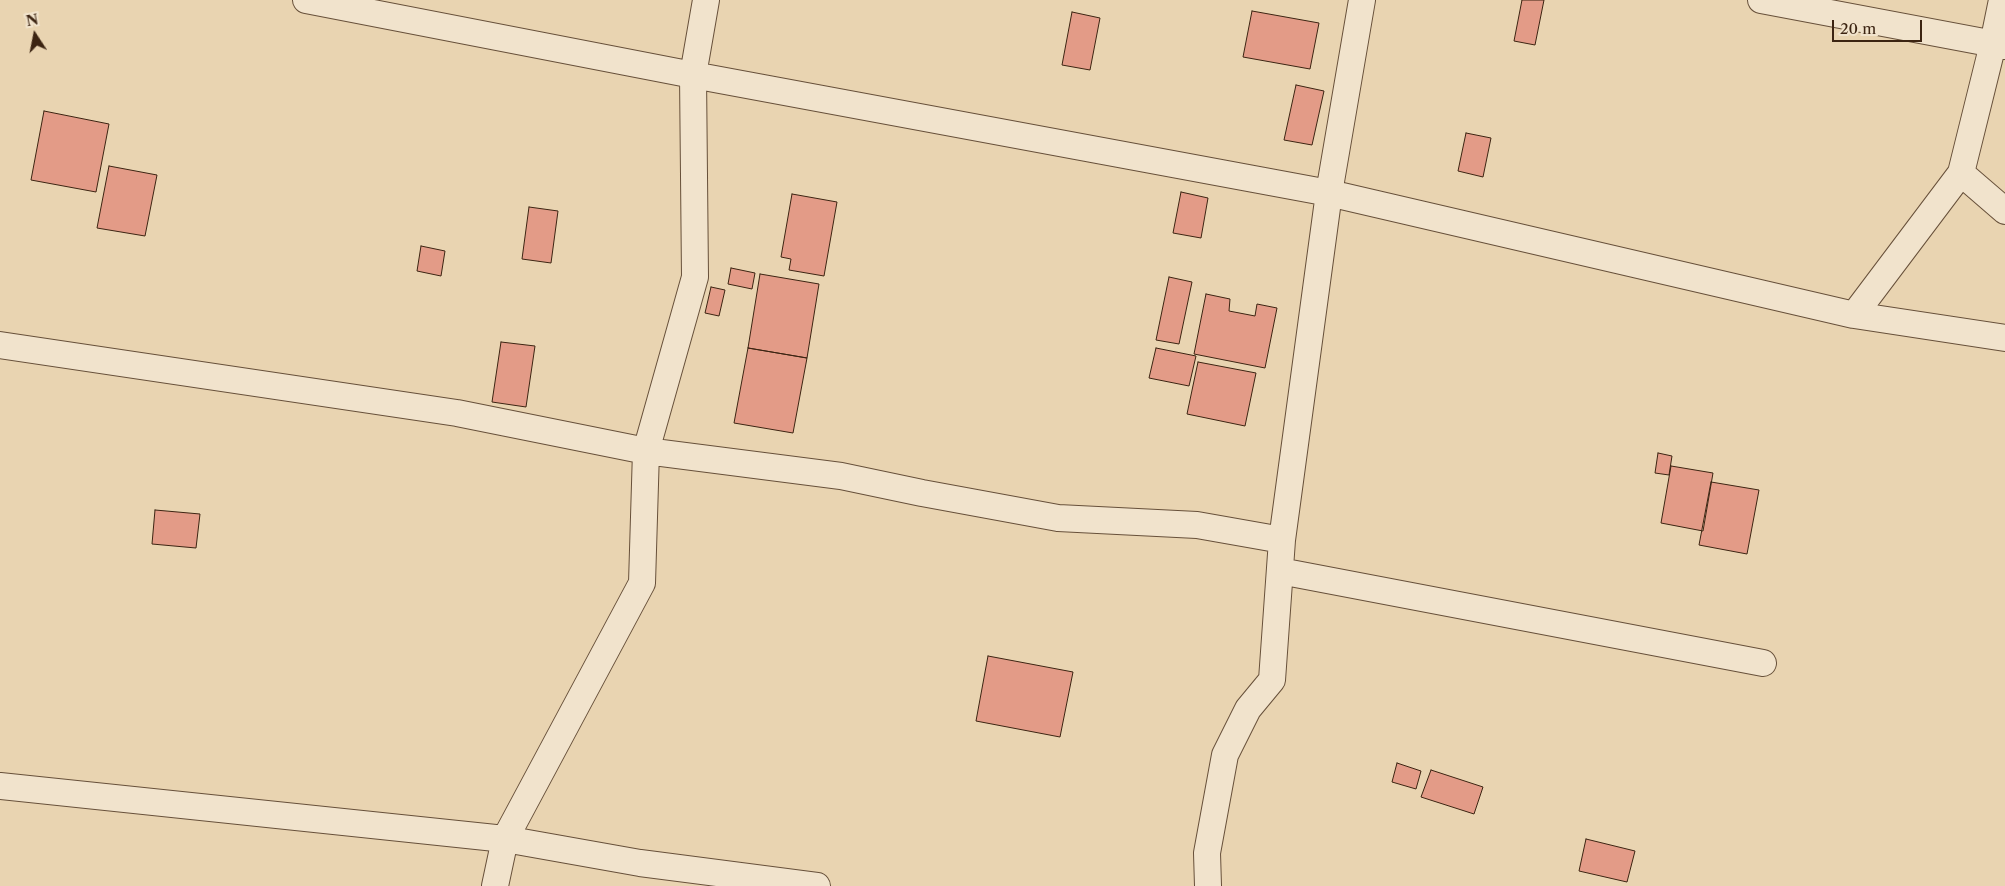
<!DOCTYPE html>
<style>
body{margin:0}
#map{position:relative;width:2005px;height:886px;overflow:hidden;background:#e9d4b1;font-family:"Libre Caslon Text",serif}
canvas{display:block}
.north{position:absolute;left:10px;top:10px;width:50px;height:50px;-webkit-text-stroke:4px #f1e3cc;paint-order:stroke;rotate:349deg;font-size:14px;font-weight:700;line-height:20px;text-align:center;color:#3c2412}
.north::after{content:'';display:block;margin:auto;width:18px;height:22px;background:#3c2412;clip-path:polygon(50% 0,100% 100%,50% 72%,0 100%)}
.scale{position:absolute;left:1832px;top:20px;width:90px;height:22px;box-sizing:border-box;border:2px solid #3c2412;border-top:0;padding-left:6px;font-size:15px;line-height:18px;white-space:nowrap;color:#3c2412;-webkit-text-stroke:4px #f1e3cc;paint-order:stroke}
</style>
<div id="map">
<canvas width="2005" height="886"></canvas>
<div class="north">N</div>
<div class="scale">20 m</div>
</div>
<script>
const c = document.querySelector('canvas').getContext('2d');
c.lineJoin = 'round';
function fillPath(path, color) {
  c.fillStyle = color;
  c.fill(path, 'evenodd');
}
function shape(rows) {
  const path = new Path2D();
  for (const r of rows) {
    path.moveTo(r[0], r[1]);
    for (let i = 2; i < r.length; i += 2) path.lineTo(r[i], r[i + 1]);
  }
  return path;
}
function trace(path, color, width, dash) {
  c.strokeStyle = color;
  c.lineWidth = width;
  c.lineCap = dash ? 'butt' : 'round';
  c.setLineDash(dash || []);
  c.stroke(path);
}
const building = shape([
 [1522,0,1544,0,1535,45,1514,41,1522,0],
 [1252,11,1319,23,1310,69,1243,57,1252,11],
 [1072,12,1100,18,1090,70,1062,65,1072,12],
 [1296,85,1324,91,1312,145,1284,140,1296,85],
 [44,111,109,124,96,192,31,180,44,111],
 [1466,133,1491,138,1483,177,1458,171,1466,133],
 [109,166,157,175,145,236,97,228,109,166],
 [1181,192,1208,198,1201,238,1173,233,1181,192],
 [792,194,837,202,824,276,789,270,791,259,781,257,792,194],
 [529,207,558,211,551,263,522,259,529,207],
 [421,246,445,251,441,276,417,271,421,246],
 [731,268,755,273,752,289,728,284,731,268],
 [760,274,819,284,807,358,748,348,760,274],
 [1169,277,1192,282,1179,344,1156,340,1169,277],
 [711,287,725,290,719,316,705,313,711,287],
 [1206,294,1230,299,1229,311,1255,316,1257,304,1277,308,1265,368,1194,354,1206,294],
 [501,342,535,346,526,407,492,402,501,342],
 [748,348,807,358,793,433,734,423,748,348],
 [1156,348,1196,356,1189,386,1149,378,1156,348],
 [1198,362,1256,373,1245,426,1187,414,1198,362],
 [1658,453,1672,456,1669,475,1655,473,1658,453],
 [1671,466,1713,473,1703,531,1661,523,1671,466],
 [1711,482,1759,490,1747,554,1699,545,1711,482],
 [155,510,200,514,196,548,152,544,155,510],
 [988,656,1073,672,1060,737,976,721,988,656],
 [1397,763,1421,771,1416,789,1392,782,1397,763],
 [1431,770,1483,787,1474,814,1421,797,1431,770],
 [1586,839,1635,851,1627,882,1579,871,1586,839]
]);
fillPath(building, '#e39b87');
trace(building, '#3c2412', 1);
const street = shape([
 [306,0,693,75,1329,193,1854,315,2005,338],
 [1761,0,2005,46],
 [1961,173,2005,211],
 [1854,315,1961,173,1993,44,2002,0],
 [0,345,457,413,646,451,841,476,922,493,1058,518,1197,525,1282,540],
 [1280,571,1763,663],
 [0,786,505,839,640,863,817,886],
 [495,886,505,839,642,583,646,451,695,277,693,75,706,0],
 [1208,886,1207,853,1225,755,1248,709,1272,680,1282,540,1329,193,1362,0]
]);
trace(street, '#67503a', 28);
trace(street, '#f1e3cc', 26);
</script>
